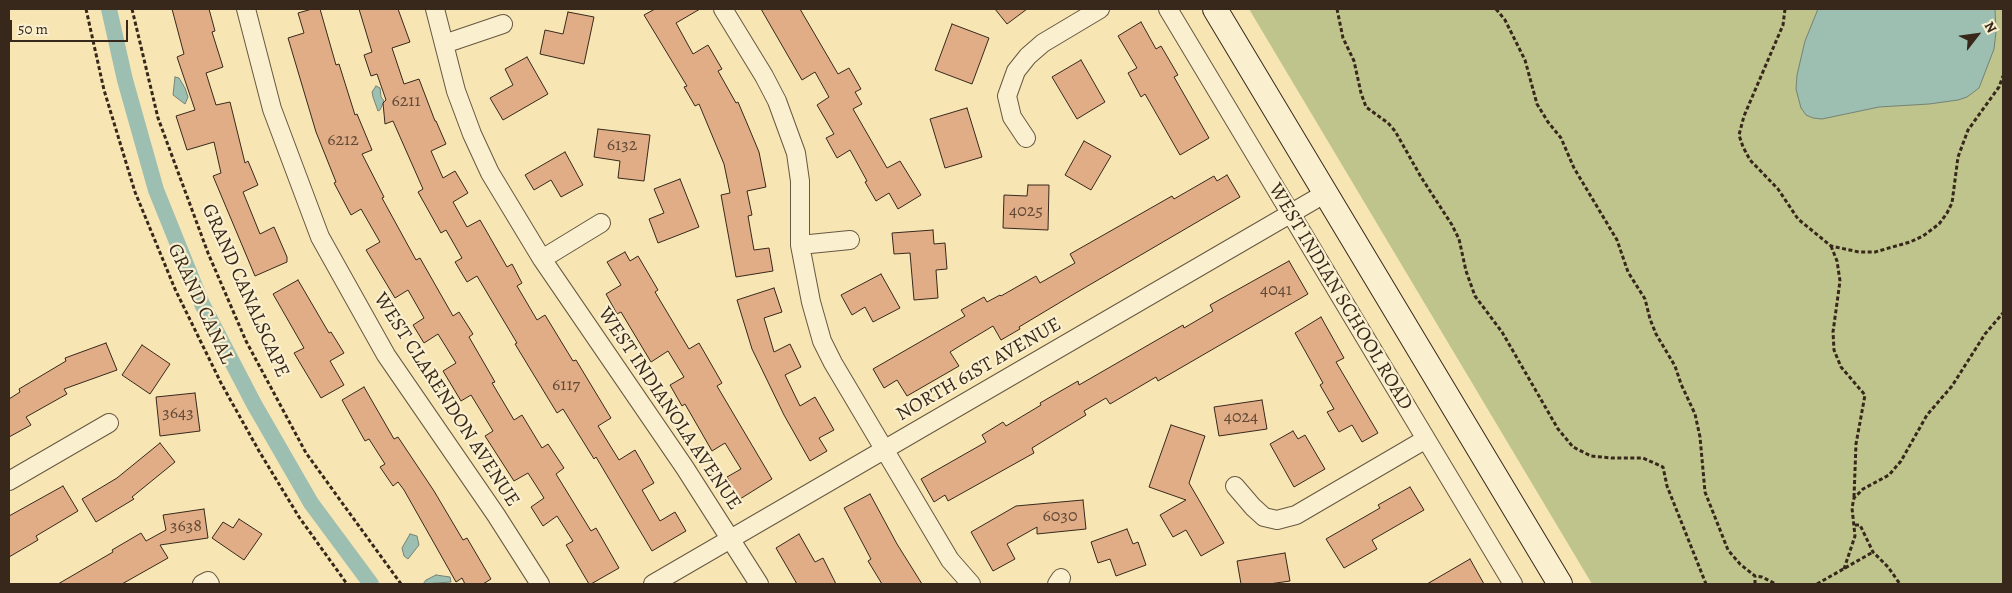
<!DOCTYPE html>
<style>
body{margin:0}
#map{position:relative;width:2012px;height:593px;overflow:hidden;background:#f7e6b4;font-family:Alegreya,serif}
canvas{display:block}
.frame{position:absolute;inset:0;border:10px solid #37281b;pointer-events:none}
.north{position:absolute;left:1952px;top:10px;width:50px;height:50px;-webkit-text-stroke:4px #faefce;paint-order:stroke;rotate:60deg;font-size:14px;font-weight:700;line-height:20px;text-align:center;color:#37281b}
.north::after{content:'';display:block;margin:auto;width:18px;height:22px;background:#37281b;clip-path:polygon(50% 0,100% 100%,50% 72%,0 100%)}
.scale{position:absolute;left:10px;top:20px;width:118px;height:22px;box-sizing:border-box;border:2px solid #37281b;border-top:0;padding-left:6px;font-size:15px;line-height:18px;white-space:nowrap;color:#37281b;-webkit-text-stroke:4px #faefce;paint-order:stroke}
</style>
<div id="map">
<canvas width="2012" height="593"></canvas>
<div class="frame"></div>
<div class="north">N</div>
<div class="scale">50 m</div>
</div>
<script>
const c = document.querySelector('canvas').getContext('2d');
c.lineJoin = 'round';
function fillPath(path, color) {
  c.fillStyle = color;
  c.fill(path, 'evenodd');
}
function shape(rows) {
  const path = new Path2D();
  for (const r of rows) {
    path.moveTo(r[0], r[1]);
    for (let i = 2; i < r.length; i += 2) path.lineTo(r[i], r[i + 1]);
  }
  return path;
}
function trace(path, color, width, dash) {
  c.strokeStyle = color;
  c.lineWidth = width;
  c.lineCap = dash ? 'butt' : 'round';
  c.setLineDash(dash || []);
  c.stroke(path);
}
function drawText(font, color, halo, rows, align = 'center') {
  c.font = font + ' Alegreya,serif';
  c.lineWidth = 4.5;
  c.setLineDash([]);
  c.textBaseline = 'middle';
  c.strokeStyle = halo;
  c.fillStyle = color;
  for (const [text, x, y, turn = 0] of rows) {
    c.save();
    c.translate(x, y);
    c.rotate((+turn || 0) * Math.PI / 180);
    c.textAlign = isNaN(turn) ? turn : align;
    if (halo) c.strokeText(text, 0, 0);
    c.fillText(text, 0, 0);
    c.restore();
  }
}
fillPath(shape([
 [1249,9,2003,9,2003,584,1592,584]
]), '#bec48c');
const water = shape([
 [1818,9,1995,9,1996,32,1994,49,1979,88,1967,97,1958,100,1929,104,1879,107,1822,119,1813,118,1806,115,1801,108,1796,89,1797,75,1805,41,1818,9],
 [175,77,179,78,185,88,188,97,185,104,173,95,175,77],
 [376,86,380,88,381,97,384,101,380,110,378,111,373,97,372,92,376,86],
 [410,534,417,536,419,545,408,559,404,556,402,548,410,534],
 [436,575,450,577,451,582,423,584,426,580,436,575]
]);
fillPath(water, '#9dbfb1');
trace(water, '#748375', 1);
trace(shape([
 [109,9,125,80,156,190,202,304,254,404,311,503,371,584]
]), '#9dbfb1', 16);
const building = shape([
 [172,9,209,9,215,31,212,32,223,67,206,73,216,105,230,102,245,163,248,161,258,185,243,192,260,234,274,227,287,257,287,262,255,276,213,176,221,173,214,142,187,150,176,116,195,110,177,57,184,54,172,9],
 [312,9,320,9,336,65,339,64,355,115,357,114,372,150,362,154,384,197,382,198,416,260,420,258,453,316,459,312,473,334,469,337,495,382,492,383,514,420,522,415,542,448,548,444,564,468,556,474,591,531,596,528,619,568,591,584,589,584,566,545,573,541,557,516,543,526,531,507,544,498,528,473,514,481,485,436,493,431,471,395,461,401,443,371,456,363,438,334,424,343,413,325,424,318,408,290,395,298,366,250,380,242,361,209,351,215,334,183,336,182,316,132,288,38,304,33,298,13,312,9],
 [359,9,398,9,410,42,392,48,404,84,419,79,435,121,436,121,446,144,431,151,443,178,455,171,468,193,453,202,467,227,480,220,507,267,512,264,522,283,517,286,537,320,545,315,573,361,576,360,611,418,598,426,619,460,635,450,654,483,642,490,660,521,675,512,686,531,652,551,596,457,594,459,563,409,557,413,515,344,517,343,477,276,467,282,455,262,462,258,446,230,441,233,418,192,423,189,393,121,385,124,383,103,386,100,377,74,371,76,364,55,372,52,359,9],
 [655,9,700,9,676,23,693,54,708,45,722,69,718,71,736,103,738,102,749,128,759,152,766,187,747,191,752,215,748,216,754,250,769,248,773,271,736,277,721,195,730,193,724,164,699,104,695,106,684,87,687,86,644,15,655,9],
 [761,9,800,9,838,74,849,68,861,89,855,92,862,104,853,109,887,168,900,161,921,195,898,209,889,193,876,201,865,182,867,181,850,150,837,158,826,138,834,134,817,105,829,97,815,72,802,80,761,9],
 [995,9,1027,9,1007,24,995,9],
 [568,12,594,17,584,64,540,54,545,30,563,34,568,12],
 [1141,22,1156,49,1161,46,1178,75,1174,77,1209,138,1180,155,1145,94,1141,97,1128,73,1137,68,1118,36,1141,22],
 [952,24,989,38,972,84,935,70,952,24],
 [527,57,548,94,503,120,490,98,513,85,505,69,527,57],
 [1081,60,1105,102,1077,119,1052,77,1081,60],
 [967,108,982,157,945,168,930,119,967,108],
 [598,129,650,135,644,181,618,178,620,161,594,157,598,129],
 [1084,141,1111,156,1091,190,1065,175,1084,141],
 [565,152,583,185,561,197,551,180,534,190,525,175,565,152],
 [1227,175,1240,197,1074,294,1019,327,1020,329,1001,340,993,326,963,344,950,352,959,366,907,396,897,380,884,388,873,369,965,316,961,310,984,297,987,302,1000,295,1001,296,1036,276,1040,283,1075,263,1070,254,1114,229,1172,196,1174,199,1214,176,1217,181,1227,175],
 [680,179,699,227,658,243,649,219,664,213,654,189,680,179],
 [1028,185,1049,185,1048,230,1003,228,1004,195,1027,196,1028,185],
 [933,230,934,244,945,243,947,269,936,270,938,298,914,300,910,253,894,254,892,233,933,230],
 [625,252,630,261,638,256,658,290,655,292,689,349,699,343,722,383,717,386,772,479,740,499,727,477,741,469,725,443,712,451,685,404,682,406,670,385,684,377,668,351,651,362,621,312,617,314,606,294,621,285,607,262,625,252],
 [1289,261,1308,294,1158,381,1156,377,1110,404,1106,398,1084,411,1086,415,1032,448,1034,453,948,501,945,495,934,502,921,479,986,442,982,435,1003,422,1006,426,1041,405,1040,403,1078,381,1079,385,1183,325,1184,328,1213,311,1210,305,1289,261],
 [881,274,900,308,873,322,865,307,852,315,841,295,881,274],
 [298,280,329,333,331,332,344,353,330,361,344,385,321,398,294,353,304,348,273,294,298,280],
 [774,288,782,312,764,318,774,352,790,344,801,367,785,375,800,406,815,397,834,430,819,438,827,451,810,461,784,415,752,349,737,300,774,288],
 [1321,317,1344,358,1336,362,1378,433,1362,442,1352,425,1339,432,1327,412,1334,409,1320,385,1323,383,1295,333,1321,317],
 [106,343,117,370,64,389,67,394,26,417,31,425,9,437,9,399,20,392,19,389,66,361,65,358,106,343],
 [142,345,170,364,150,394,122,375,142,345],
 [364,387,394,439,398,437,434,491,463,540,467,538,491,579,483,584,465,584,462,578,456,582,404,490,398,482,393,486,380,467,385,464,369,439,365,441,342,400,364,387],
 [195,393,200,431,160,436,156,397,195,393],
 [1262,400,1267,429,1219,436,1214,407,1262,400],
 [1171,425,1205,436,1189,483,1224,543,1201,556,1186,530,1173,537,1160,515,1186,500,1149,487,1171,425],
 [1293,431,1298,439,1305,435,1325,469,1294,487,1270,444,1293,431],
 [160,443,175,462,132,497,134,499,96,522,82,499,117,478,160,443],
 [63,486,78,511,36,536,38,540,9,557,9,516,63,486],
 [1410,487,1424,510,1372,540,1377,549,1344,568,1326,539,1380,508,1378,505,1410,487],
 [870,494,897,544,922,584,882,584,868,561,871,559,844,508,870,494],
 [1083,500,1086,529,1037,534,1037,527,1007,544,1015,559,993,571,971,532,1016,506,1083,500],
 [204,509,208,538,160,545,168,558,122,584,58,584,113,552,112,550,141,533,146,541,166,530,163,515,204,509],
 [239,519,262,534,244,560,212,538,223,522,233,528,239,519],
 [1127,529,1133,544,1138,542,1146,565,1116,576,1110,559,1098,563,1091,542,1127,529],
 [799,534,815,562,823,558,836,584,797,584,776,548,799,534],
 [1285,553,1290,581,1269,584,1241,584,1237,561,1285,553],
 [1470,559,1484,584,1427,584,1470,559]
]);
fillPath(building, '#e0ad87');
trace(building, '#37281b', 1);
const street = shape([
 [246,9,272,109,320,237,386,355,496,515,540,584],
 [435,9,456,91,472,134,490,173,542,259,685,468,759,584],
 [723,9,764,76,777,101,796,153,800,181,800,245,811,302,822,341,833,363,950,560,971,584],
 [1168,9,1513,584],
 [444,44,503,24],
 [1026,138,1012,117,1007,96,1016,71,1028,56,1043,43,1100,9],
 [800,245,850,240],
 [542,259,601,223],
 [9,481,109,423],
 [1235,486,1253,507,1264,517,1277,520,1296,515,1426,439],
 [202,584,208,581,210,584],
 [653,584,1326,193],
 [1057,584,1061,578]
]);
const secondary = shape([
 [1215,9,1560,584]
]);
trace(street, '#675841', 20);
trace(secondary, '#37281b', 26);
trace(shape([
 [86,9,104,90,135,192,175,289,221,383,259,451,299,517,347,584],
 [132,9,158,118,208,253,246,341,306,453,401,584],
 [1337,9,1343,38,1354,61,1361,93,1366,107,1388,123,1395,131,1421,177,1452,225,1459,239,1466,271,1475,296,1502,332,1558,429,1573,447,1591,456,1611,458,1643,458,1663,467,1667,486,1706,584],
 [1496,9,1505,20,1525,60,1537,104,1548,122,1561,138,1574,168,1617,240,1628,272,1645,299,1650,319,1656,334,1675,366,1681,384,1695,414,1700,437,1705,492,1728,550,1740,564,1755,576,1762,577,1776,584],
 [1785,9,1783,25,1744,116,1739,135,1743,147,1750,160,1778,189,1798,219,1831,246,1859,252,1875,252,1910,242,1923,236,1939,224,1947,213,1952,203,1958,157,1968,130,1999,87,2003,76],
 [1831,246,1837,261,1840,281,1833,332,1834,350,1841,367,1865,395,1856,444,1854,497],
 [1855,525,1860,525,1873,552,1888,567,1900,584],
 [1844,569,1855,536,1852,508,1854,498,1863,489,1889,475,1901,461,1927,415,1952,386,1985,334,2003,313],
 [1755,584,1755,576],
 [1817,584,1873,552]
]), '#37281b', 3, [4, 2.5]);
trace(street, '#faefce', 18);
trace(secondary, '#faefce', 24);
drawText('18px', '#614936', null, [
 ["6211",406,102],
 ["6212",343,141],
 ["6132",622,146],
 ["4025",1026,212],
 ["4041",1276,291],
 ["6117",566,386],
 ["3643",178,414],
 ["4024",1241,418],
 ["6030",1060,517],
 ["3638",186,527]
]);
drawText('20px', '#37281b', '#faefce', [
 ["GRAND CANALSCAPE",245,291,66],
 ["WEST INDIAN SCHOOL ROAD",1340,297,59],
 ["GRAND CANAL",200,304,65],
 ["NORTH 61ST AVENUE",979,370,-30],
 ["WEST CLARENDON AVENUE",446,400,57],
 ["WEST INDIANOLA AVENUE",669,409,56]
]);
</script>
